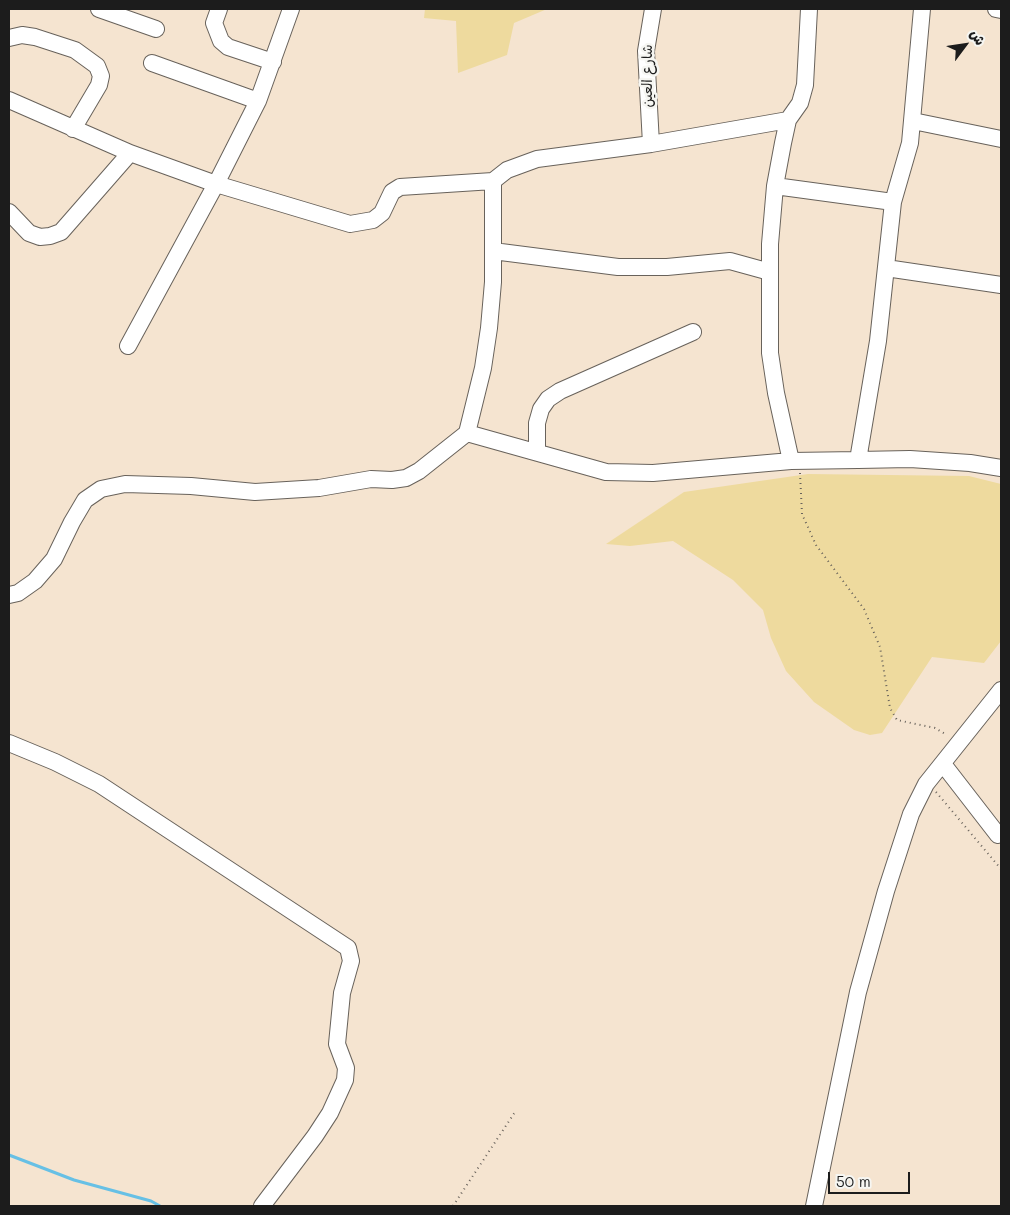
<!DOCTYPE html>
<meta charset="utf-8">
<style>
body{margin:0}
#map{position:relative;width:1010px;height:1215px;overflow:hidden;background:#f5e4d0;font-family:Mali,"Playpen Sans Arabic",sans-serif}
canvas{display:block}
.frame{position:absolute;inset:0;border:10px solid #1c1c1c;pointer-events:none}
.north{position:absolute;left:940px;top:20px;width:50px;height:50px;-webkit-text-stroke:4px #f6f6f2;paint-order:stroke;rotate:59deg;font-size:14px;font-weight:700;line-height:20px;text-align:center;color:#1c1c1c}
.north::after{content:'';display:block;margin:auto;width:18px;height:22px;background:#1c1c1c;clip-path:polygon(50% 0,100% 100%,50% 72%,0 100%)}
.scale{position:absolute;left:828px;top:1172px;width:82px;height:22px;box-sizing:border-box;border:2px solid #1c1c1c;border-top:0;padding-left:6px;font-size:15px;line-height:18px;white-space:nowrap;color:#1c1c1c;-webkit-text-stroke:4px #f6f6f2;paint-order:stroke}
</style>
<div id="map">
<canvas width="1010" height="1215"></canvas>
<div class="frame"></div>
<div class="north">ش</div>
<div class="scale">50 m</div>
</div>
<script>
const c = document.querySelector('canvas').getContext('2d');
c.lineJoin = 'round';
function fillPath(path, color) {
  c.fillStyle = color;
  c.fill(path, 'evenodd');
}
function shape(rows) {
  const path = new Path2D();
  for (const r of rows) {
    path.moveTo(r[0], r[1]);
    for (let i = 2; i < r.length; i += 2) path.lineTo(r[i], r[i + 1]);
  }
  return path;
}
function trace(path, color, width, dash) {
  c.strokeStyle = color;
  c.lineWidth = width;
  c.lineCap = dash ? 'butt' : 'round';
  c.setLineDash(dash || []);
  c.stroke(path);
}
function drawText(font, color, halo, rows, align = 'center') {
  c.font = font + ' Mali,"Playpen Sans Arabic",sans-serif';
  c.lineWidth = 5;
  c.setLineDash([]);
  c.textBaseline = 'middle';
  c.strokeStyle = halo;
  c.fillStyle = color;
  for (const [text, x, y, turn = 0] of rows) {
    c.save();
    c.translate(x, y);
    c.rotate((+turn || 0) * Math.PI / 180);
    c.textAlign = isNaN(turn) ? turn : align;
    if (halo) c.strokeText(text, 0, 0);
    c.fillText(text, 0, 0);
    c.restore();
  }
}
fillPath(shape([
 [425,9,547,9,514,23,507,55,458,73,456,21,424,18],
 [808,474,969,476,1001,484,1001,641,984,663,932,657,882,733,870,735,854,730,814,702,786,671,771,638,763,610,733,580,673,541,630,546,606,544,684,492]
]), '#eeda9e');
trace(shape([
 [9,1155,74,1180,151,1201,160,1206]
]), '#67c0e5', 3);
const minor = shape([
 [99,9,156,29],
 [219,9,214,23,221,41,228,47,273,62],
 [996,9,1001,10],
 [9,38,22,35,35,37,75,50,97,66,101,76,99,85,73,129],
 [152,63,258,101],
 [9,100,130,153,216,184,350,224,373,220,382,213,392,192,400,187,493,181,507,170,537,159,651,144,788,120],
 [913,121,1001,139],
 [651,144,646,51,653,9],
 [775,186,893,202],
 [9,212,29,233,40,237,50,236,61,232,130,153],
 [493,251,618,267,667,267,730,261,770,272],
 [886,268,1001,285],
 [128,346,216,184,258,101,291,9],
 [467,433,483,368,489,328,493,282,493,181],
 [537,452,537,423,541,409,548,399,560,391,693,332],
 [858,460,878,341,893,202,910,143,922,9],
 [791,461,776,393,770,353,770,244,775,186,783,143,788,120,800,103,805,85,809,9],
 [9,595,18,593,35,581,54,559,72,522,85,500,101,489,125,484,191,486,255,492,319,488,371,479,392,480,406,478,419,471,467,433,606,472,653,473,791,461,858,460,910,459,970,463,1001,468],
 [9,743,55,762,99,784,348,948,351,961,342,993,337,1044,346,1068,345,1080,330,1113,315,1136,262,1206],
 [943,764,998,835],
 [814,1206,858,992,886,891,911,814,926,784,1001,690]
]);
trace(minor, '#68625b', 18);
trace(shape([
 [800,473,802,514,816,545,864,609,880,647,890,708,897,720,935,728,947,735],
 [936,792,1001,869],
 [453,1206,515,1112]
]), '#68625b', 2, [1, 4]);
trace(minor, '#fff', 16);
drawText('14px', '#1c1c1c', '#f6f6f2', [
 ["شارع العين",648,76,-90]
]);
</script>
